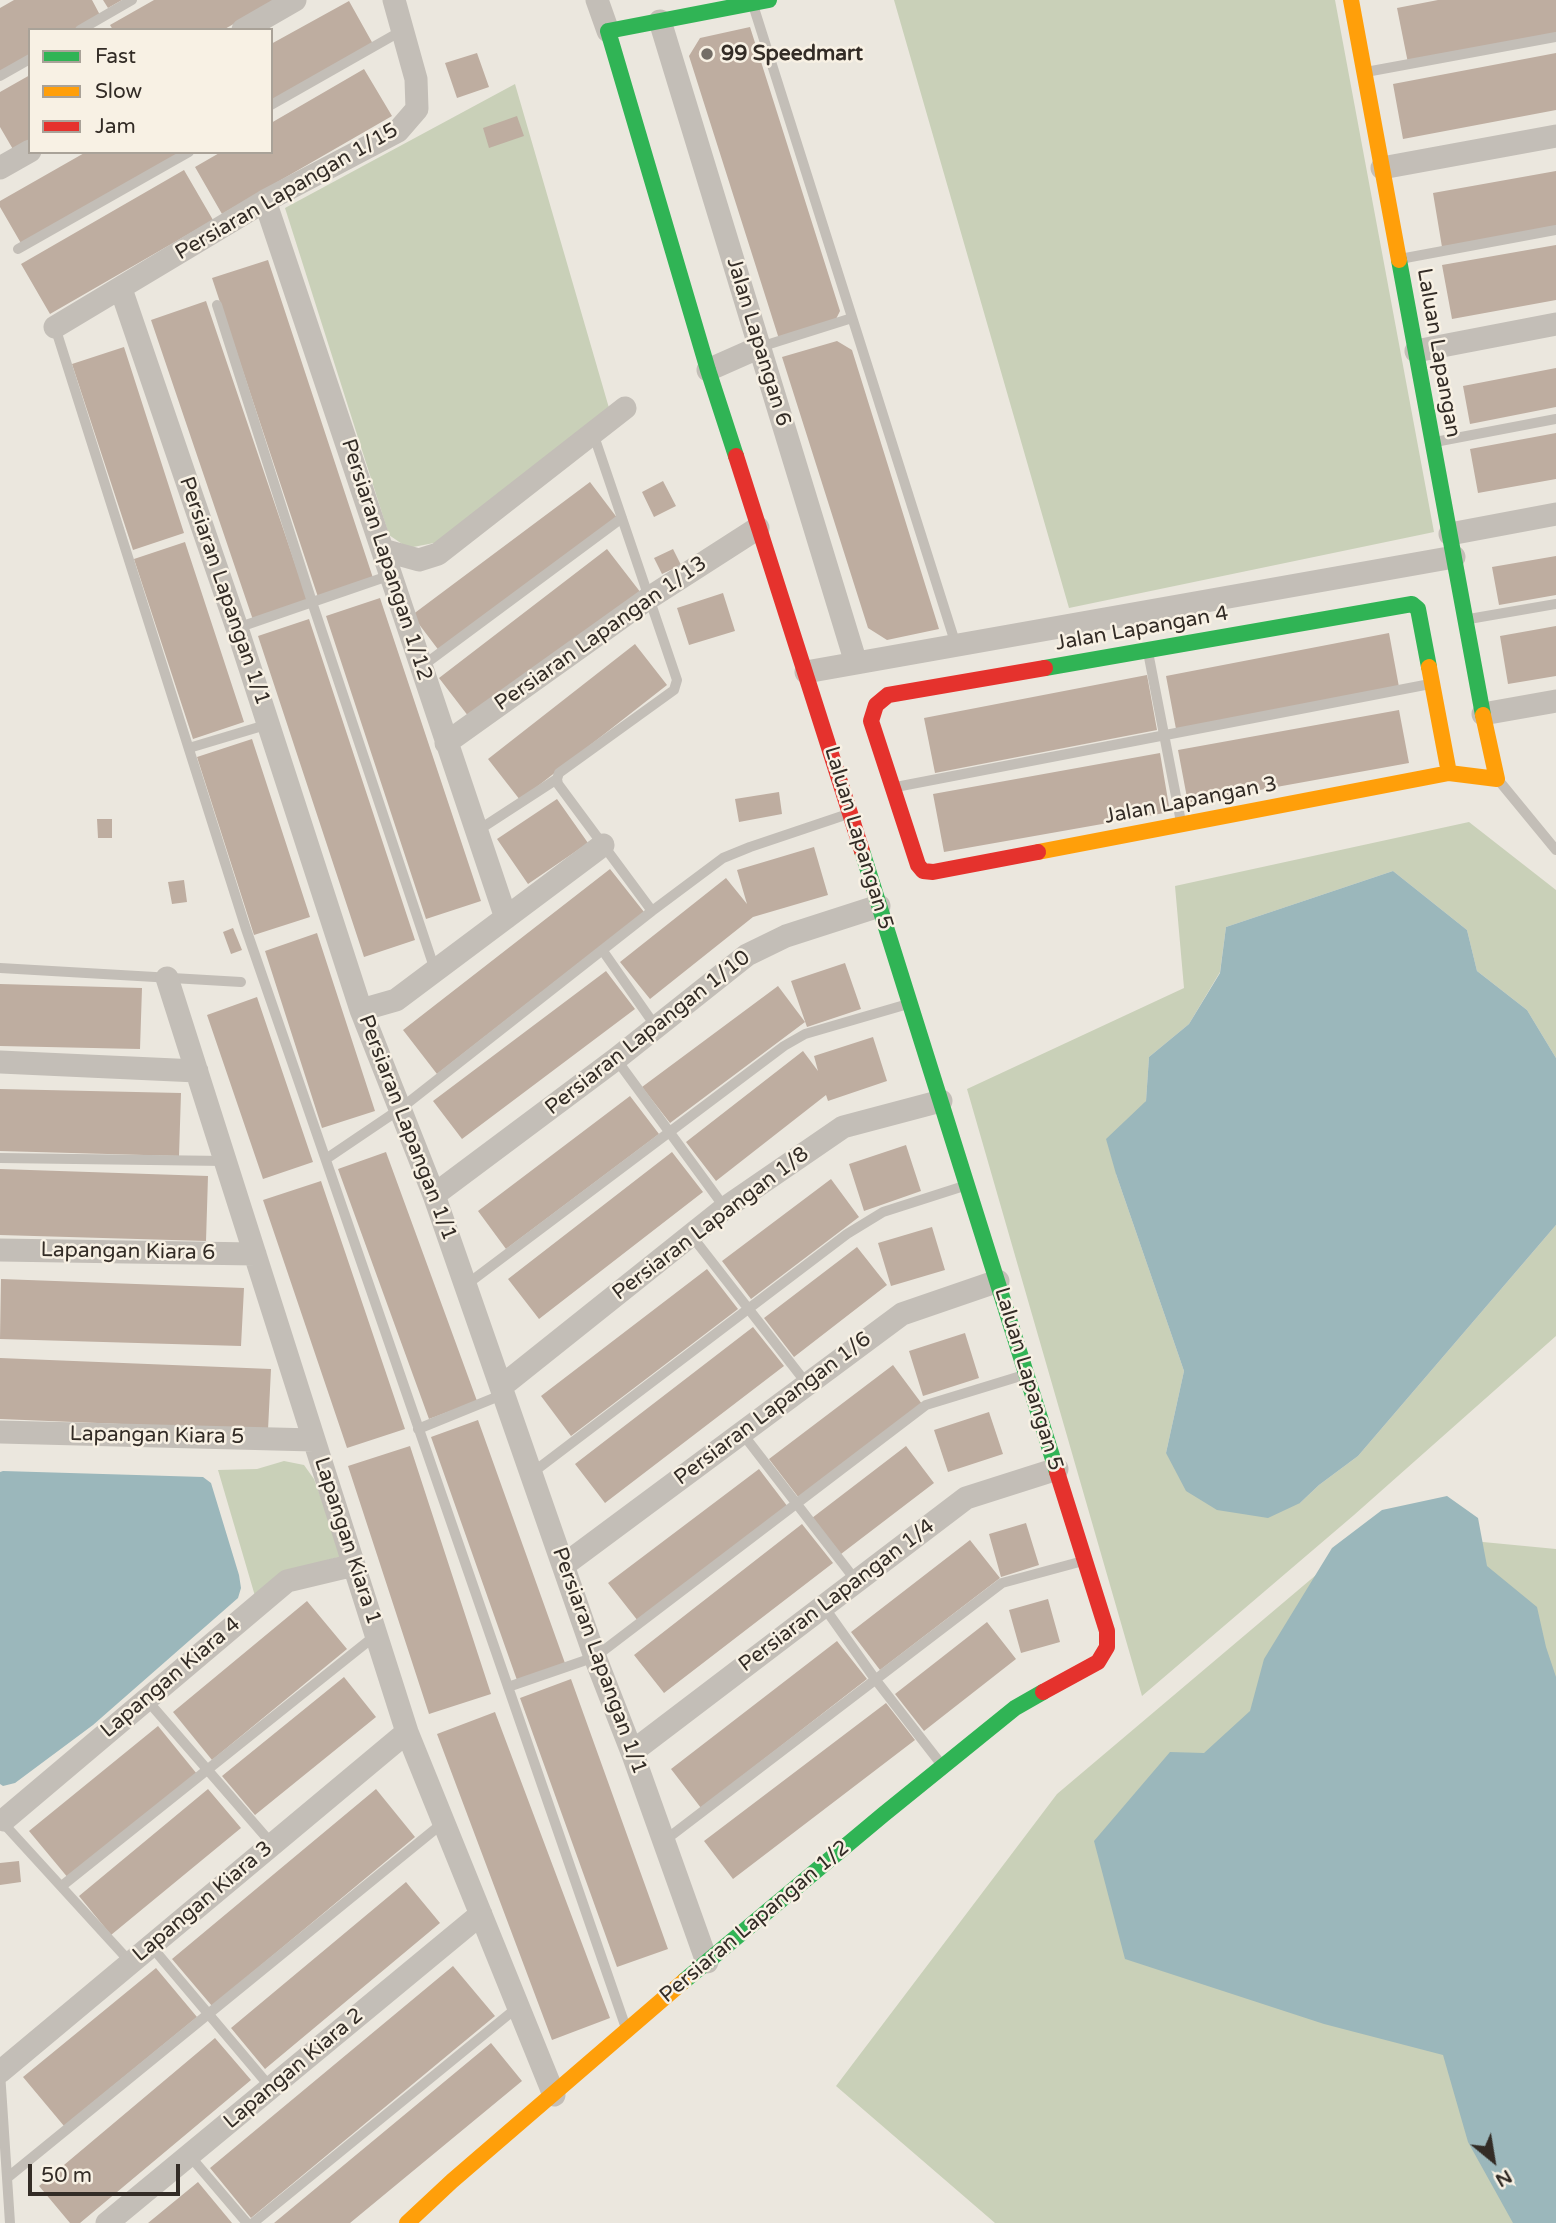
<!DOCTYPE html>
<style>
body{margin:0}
#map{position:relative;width:1556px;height:2223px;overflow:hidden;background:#ebe7de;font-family:"Varela Round",sans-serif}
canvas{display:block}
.legend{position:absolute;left:28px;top:28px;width:245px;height:126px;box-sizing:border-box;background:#f8f1e4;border:2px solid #a9a298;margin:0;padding:9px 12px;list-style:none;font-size:21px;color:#332c26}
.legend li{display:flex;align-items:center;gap:14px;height:35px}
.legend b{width:35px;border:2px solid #a9a298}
.north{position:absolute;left:1458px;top:2125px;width:70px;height:70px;-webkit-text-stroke:5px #f8f1e4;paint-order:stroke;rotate:150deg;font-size:19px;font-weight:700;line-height:28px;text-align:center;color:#332c26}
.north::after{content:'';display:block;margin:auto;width:24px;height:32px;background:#332c26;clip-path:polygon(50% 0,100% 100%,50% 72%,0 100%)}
.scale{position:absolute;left:28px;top:2164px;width:152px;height:32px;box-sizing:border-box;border:4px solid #332c26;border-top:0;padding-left:9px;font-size:21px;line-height:24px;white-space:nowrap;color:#332c26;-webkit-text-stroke:5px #f8f1e4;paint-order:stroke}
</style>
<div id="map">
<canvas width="1556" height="2223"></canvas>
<ul class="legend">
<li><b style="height:9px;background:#30b455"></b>Fast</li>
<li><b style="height:9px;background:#ff9f0a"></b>Slow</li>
<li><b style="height:9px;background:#e5322d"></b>Jam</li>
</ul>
<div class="north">N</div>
<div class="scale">50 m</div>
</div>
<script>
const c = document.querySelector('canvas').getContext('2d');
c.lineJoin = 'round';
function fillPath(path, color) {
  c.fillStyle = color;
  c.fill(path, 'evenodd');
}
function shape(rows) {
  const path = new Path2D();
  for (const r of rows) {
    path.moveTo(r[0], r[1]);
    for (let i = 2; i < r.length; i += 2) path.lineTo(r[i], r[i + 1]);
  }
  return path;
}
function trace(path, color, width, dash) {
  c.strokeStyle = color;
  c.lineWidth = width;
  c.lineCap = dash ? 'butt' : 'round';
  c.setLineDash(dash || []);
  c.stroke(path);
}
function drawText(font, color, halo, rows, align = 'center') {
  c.font = font + ' "Varela Round",sans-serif';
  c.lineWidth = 5;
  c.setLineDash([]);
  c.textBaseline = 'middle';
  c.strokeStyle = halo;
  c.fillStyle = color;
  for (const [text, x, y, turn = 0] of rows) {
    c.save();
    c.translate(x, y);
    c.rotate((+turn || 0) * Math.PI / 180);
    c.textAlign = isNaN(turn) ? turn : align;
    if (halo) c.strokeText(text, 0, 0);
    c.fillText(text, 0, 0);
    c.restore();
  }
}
fillPath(shape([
 [894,0,1335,0,1434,532,1069,608],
 [515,84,609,408,439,542,408,548,389,535,285,208],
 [1469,822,1556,890,1556,1058,1527,1010,1477,971,1467,930,1393,871,1226,927,1220,972,1189,1024,1149,1057,1146,1101,1116,1174,1184,1371,1166,1453,1300,1503,1319,1485,1358,1456,1556,1225,1556,1336,1354,1515,1142,1696,967,1089,1184,988,1175,886],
 [284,1461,304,1465,314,1479,342,1556,286,1572,255,1596,218,1470,257,1469],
 [1368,1531,1556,1549,1556,2223,995,2223,836,2086,1057,1794]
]), '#c9d0b8');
fillPath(shape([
 [1393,871,1467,930,1477,971,1527,1010,1556,1058,1556,1225,1358,1456,1319,1485,1300,1503,1268,1518,1217,1510,1186,1491,1166,1453,1184,1371,1116,1174,1106,1139,1146,1101,1149,1057,1189,1024,1220,973,1226,927],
 [3,1471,203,1477,211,1483,239,1575,241,1588,238,1598,93,1725,15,1783,3,1786,0,1784,0,1472],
 [1447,1496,1478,1518,1487,1566,1537,1607,1546,1647,1556,1677,1556,2223,1513,2223,1468,2142,1443,2055,1324,2024,1125,1959,1094,1841,1170,1752,1204,1753,1250,1711,1264,1659,1332,1548,1382,1510]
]), '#9bb7bb');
fillPath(shape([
 [14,0,92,0,100,15,74,30,30,30,30,55,0,72,0,8],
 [103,0,122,0,108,8],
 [154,0,276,0,223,30,113,30,110,25],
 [1438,0,1556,0,1556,35,1408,63,1397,8],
 [349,1,373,44,271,101,271,44],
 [750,27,840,311,834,323,779,339,689,56,700,38],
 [477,53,489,87,457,98,445,63],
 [1556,53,1556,110,1403,139,1393,84],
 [364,69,392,116,222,214,195,167,221,152,271,152,271,123],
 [30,75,30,142,14,151,0,127,0,92],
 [517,116,524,136,489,148,483,128],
 [86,152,184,152,22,245,0,207,0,201],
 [184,170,213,220,50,314,21,264],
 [1556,171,1556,226,1442,247,1433,193],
 [1556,245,1556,300,1452,319,1442,265],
 [268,260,373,578,318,597,212,278],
 [206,301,308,602,253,620,151,320],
 [837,341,852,350,939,629,887,640,868,628,782,357],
 [124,347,184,533,133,550,72,364],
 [1556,368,1556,407,1470,424,1463,386],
 [1556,433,1556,479,1478,493,1470,449],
 [663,481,676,506,654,517,642,492],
 [590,482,618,519,440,652,412,615],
 [185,542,244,722,193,739,134,559],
 [607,549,641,593,472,721,439,678],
 [673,549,681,565,662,574,654,558],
 [1556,556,1556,595,1499,605,1492,567],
 [723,593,735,631,689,645,677,608],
 [380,598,481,901,426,919,326,616],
 [309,619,415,940,364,957,258,636],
 [1556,626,1556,676,1508,684,1500,636],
 [1389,633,1399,687,1176,729,1166,676],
 [635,644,667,685,520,800,488,759],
 [1147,675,1157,730,935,773,924,718],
 [1399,710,1409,763,1188,803,1178,750],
 [252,739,310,917,254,935,197,757],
 [1160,753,1170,812,944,852,933,794],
 [779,792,782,814,739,822,735,799],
 [557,799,588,843,528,884,497,839],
 [97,819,112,819,112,838,98,838],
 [814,847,828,895,753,917,650,999,620,962,726,878,747,904,737,870],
 [610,869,644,912,437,1074,403,1030],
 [184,880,187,902,172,904,168,882],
 [233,928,242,950,231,954,223,932],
 [317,933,375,1111,322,1128,265,951],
 [845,963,861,1009,807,1027,791,981],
 [606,971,635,1009,462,1139,433,1101],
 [0,984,142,988,140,1049,0,1046],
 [778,986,805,1022,670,1123,642,1087],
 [257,997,313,1162,263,1179,207,1015],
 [873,1037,887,1081,828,1101,826,1095,716,1181,686,1142,803,1051,818,1071,814,1056],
 [0,1089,181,1093,179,1156,0,1151],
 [630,1096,659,1134,506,1249,478,1211],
 [906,1145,921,1191,864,1211,849,1164],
 [386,1152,477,1401,429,1419,338,1169],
 [672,1152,703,1192,539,1319,508,1279],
 [0,1169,208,1176,206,1241,0,1235],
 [831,1179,859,1217,751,1299,722,1261],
 [321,1181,405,1429,347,1448,263,1200],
 [932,1227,945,1270,891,1286,878,1243],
 [857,1247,887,1285,794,1357,764,1318],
 [707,1269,738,1309,571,1436,541,1396],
 [1,1279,244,1288,241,1346,0,1339],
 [753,1327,784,1366,605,1503,575,1464],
 [965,1333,979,1378,923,1396,909,1351],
 [0,1358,271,1369,268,1430,0,1419],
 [893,1365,922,1404,799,1498,769,1459],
 [989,1412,1003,1454,948,1472,934,1430],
 [478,1420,566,1666,518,1683,431,1437],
 [410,1446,491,1694,429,1714,348,1466],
 [906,1446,934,1483,841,1554,812,1518],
 [759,1469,788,1507,638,1621,608,1583],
 [1026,1523,1039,1565,1001,1577,989,1534],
 [802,1524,833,1563,664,1693,634,1655],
 [970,1540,1000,1578,880,1670,851,1632],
 [1048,1599,1060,1642,1021,1653,1009,1610],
 [307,1601,347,1649,212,1760,173,1712],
 [987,1622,1016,1659,924,1731,895,1694],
 [837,1641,867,1679,701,1808,671,1769],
 [344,1677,376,1717,255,1815,222,1776],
 [571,1679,668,1949,617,1967,520,1698],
 [886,1703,915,1740,733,1879,704,1841],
 [495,1712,610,2018,552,2040,437,1734],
 [158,1726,197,1774,69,1879,29,1831],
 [208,1789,241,1828,111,1935,79,1896],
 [376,1789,415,1837,212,2006,172,1959],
 [19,1861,21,1882,0,1885,0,1863],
 [406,1882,440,1923,265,2069,231,2028],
 [453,1966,495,2016,251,2218,210,2168],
 [156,1968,197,2017,64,2126,23,2077],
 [215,2038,251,2080,80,2223,70,2223,39,2186],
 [491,2043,522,2081,350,2223,274,2223],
 [198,2182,232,2223,148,2223]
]), '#beada0');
trace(shape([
 [754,8,956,645],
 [80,30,132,0],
 [1366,72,1556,37],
 [0,76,30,59],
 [271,105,403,30],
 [18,249,189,152],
 [1400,259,1556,230],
 [217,305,312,602,435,970],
 [55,327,246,929,626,2028],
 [760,347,852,318],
 [593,433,677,680,674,690,559,773,557,779,558,784,652,911],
 [1435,442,1556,419],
 [1469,619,1556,604],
 [237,628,391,575],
 [1148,652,1181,822],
 [421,667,622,518],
 [189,748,269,724],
 [1500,782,1556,850],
 [896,787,1430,684],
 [477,831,557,779],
 [603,951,656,1027],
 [0,968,241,982],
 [616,1059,725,1208],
 [0,1158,225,1161],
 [326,1159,400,1109,652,911,723,858,750,847,848,814],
 [691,1235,807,1384],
 [466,1285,784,1046,805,1034,908,1004],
 [418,1429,504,1394],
 [742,1433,857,1582],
 [532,1473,847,1234,883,1212,964,1186],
 [824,1607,875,1679,941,1764],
 [508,1687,595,1657,926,1405,1024,1375],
 [146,1699,272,1844],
 [4,1820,4,1824,131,1963],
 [664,1841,1002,1583,1083,1561],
 [63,1885,376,1635],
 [151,1946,271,2088],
 [0,2072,10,2223],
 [189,2155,247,2223],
 [7,2178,444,1822],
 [253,2223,519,2006]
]), '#c3beb7', 10);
trace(shape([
 [597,0,608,31],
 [660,21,856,663],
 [243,30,295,0],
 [0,168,30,151],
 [1382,168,1556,136],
 [265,201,506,918],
 [121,289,237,628,361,1010,434,1195,595,1657,632,1752,707,1962],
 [55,327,265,201,398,131,417,109,416,79,394,0],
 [1416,351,1556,324],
 [708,370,760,347],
 [1450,534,1556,514],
 [383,550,419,560,438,554,625,408],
 [806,672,1454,557],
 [1483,714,1556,701],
 [446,743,649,598,758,528],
 [167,978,407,1732,554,2095],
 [361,1010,396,1000,603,845],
 [0,1062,197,1071],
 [434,1195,616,1059,747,955,786,936,879,906],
 [0,1250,255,1254],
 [502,1386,725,1208,843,1127,941,1101],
 [0,1432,314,1440],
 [564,1565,902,1314,998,1281],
 [632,1752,966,1498,1057,1469],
 [4,1820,287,1581,354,1565],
 [0,2072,407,1732],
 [107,2223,481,1914]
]), '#c3beb7', 23);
trace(shape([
 [1399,260,1483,715],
 [736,456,708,370,608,31,769,0],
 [1045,668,1412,604,1418,609,1429,667],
 [862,851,1057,1472],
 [684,1981,884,1814,1015,1708,1043,1692]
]), '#30b455', 16);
trace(shape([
 [1351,0,1399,260],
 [1429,667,1449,773],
 [1038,852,1449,773,1497,779,1483,715],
 [407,2223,452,2181,684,1981]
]), '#ff9f0a', 16);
trace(shape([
 [736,456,862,851],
 [1038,852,933,872,923,871,918,865,871,721,876,705,888,695,1045,668],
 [1043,1692,1098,1662,1107,1647,1107,1631,1057,1472]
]), '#e5322d', 16);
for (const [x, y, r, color] of [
 [707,54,7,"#736d66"]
]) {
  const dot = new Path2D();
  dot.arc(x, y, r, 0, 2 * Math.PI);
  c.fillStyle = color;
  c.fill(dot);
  trace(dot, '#f8f1e4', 2.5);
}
drawText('bold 21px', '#332c26', '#f8f1e4', [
 ["99 Speedmart",721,54]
], 'left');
drawText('21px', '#332c26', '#f8f1e4', [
 ["Persiaran Lapangan 1/15",287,192,-30],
 ["Jalan Lapangan 6",758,342,73],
 ["Laluan Lapangan",1438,353,80],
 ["Persiaran Lapangan 1/12",386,560,72],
 ["Persiaran Lapangan 1/1",224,591,71],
 ["Jalan Lapangan 4",1142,629,-10],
 ["Persiaran Lapangan 1/13",601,634,-35],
 ["Jalan Lapangan 3",1191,801,-11],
 ["Laluan Lapangan 5",858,838,73],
 ["Persiaran Lapangan 1/10",648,1033,-38],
 ["Persiaran Lapangan 1/1",407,1128,69],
 ["Persiaran Lapangan 1/8",711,1224,-37],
 ["Lapangan Kiara 6",128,1252,1],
 ["Laluan Lapangan 5",1028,1379,73],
 ["Persiaran Lapangan 1/6",773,1409,-37],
 ["Lapangan Kiara 5",157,1436,1],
 ["Lapangan Kiara 1",347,1541,72],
 ["Persiaran Lapangan 1/4",837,1596,-37],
 ["Persiaran Lapangan 1/1",599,1661,70],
 ["Lapangan Kiara 4",171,1678,-40],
 ["Lapangan Kiara 3",203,1902,-40],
 ["Persiaran Lapangan 1/2",755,1922,-40],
 ["Lapangan Kiara 2",294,2069,-40]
]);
</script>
